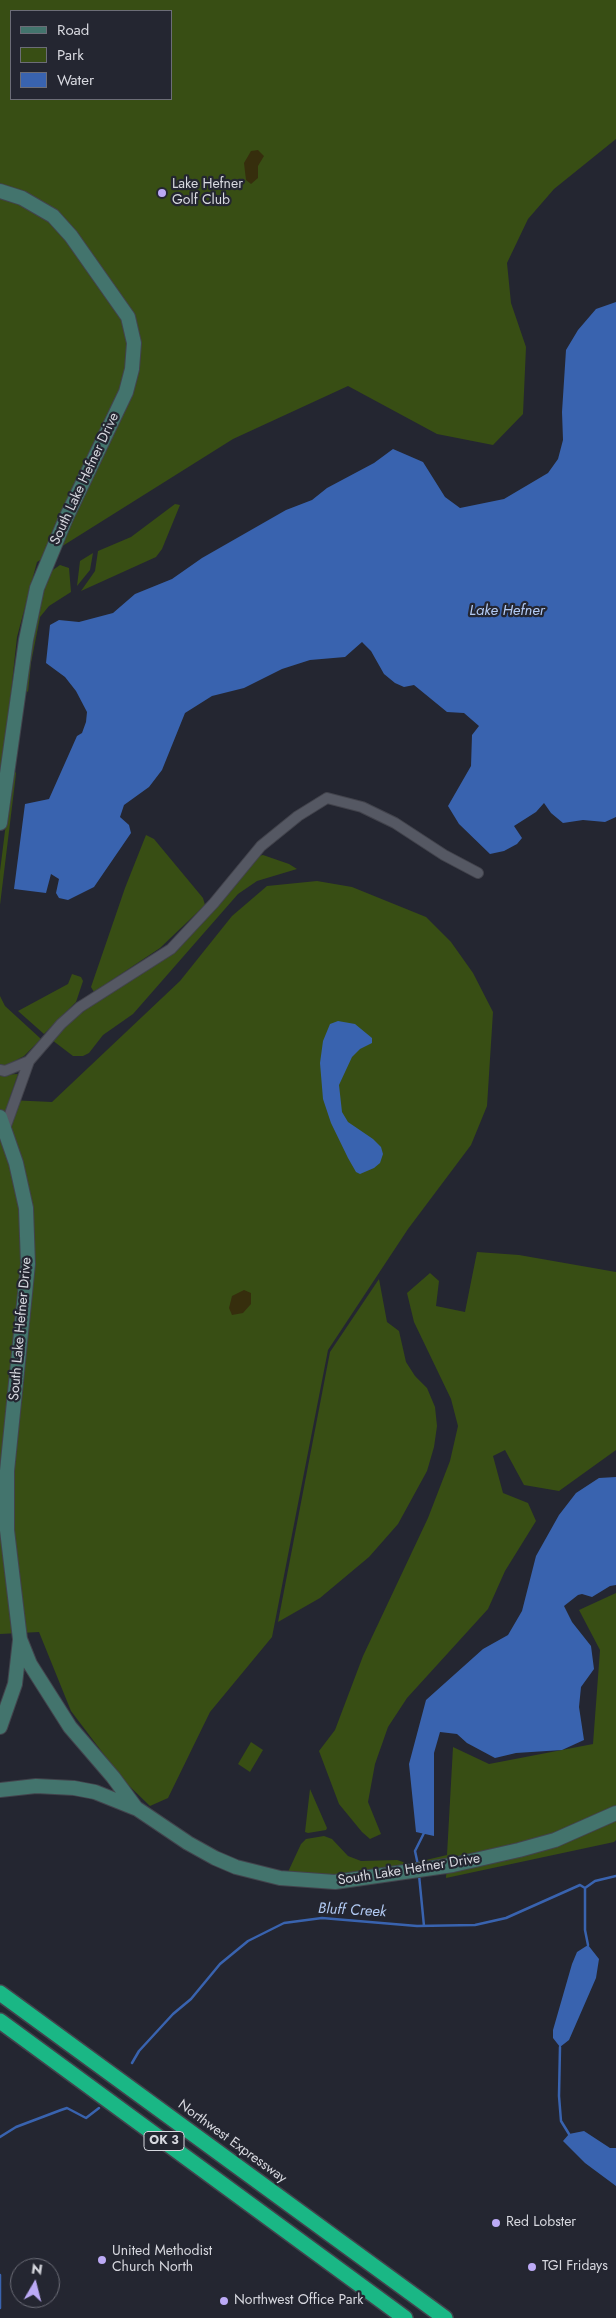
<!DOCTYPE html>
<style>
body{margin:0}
#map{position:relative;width:616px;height:2318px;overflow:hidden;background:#242631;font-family:Jost,sans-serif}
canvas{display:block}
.legend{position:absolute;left:10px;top:10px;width:162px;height:90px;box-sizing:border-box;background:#242631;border:1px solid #6c6d77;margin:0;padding:6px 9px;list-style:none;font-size:15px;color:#d7d8df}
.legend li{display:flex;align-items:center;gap:10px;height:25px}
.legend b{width:25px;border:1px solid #6c6d77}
.north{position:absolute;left:10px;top:2258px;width:50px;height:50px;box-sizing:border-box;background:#242631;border:1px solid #6c6d77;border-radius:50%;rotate:8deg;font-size:14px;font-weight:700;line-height:20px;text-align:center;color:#d7d8df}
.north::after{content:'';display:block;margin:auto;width:18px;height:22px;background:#bcaaf6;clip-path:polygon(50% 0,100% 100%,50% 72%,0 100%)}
</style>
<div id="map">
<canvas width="616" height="2318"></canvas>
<ul class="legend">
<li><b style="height:6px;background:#43746d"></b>Road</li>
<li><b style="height:14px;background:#384e14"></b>Park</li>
<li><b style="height:14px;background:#3963af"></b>Water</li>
</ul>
<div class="north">N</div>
</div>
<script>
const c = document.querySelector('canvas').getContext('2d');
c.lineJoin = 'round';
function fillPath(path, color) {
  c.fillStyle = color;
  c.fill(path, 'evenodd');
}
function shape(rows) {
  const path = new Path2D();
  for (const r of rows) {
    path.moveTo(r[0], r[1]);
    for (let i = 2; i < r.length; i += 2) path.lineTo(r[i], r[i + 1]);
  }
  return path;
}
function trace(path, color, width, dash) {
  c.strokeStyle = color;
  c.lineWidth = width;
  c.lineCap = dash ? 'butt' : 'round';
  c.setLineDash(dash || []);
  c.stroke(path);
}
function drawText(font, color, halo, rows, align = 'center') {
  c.font = font + ' Jost,sans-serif';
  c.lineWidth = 4.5;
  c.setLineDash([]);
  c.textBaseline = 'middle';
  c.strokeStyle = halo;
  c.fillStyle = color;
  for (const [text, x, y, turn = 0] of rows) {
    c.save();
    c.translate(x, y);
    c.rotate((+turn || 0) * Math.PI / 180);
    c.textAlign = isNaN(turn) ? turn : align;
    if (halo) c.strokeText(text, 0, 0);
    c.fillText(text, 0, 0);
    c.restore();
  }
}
fillPath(shape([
 [0,0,616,0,616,139,554,189,528,219,507,263,511,303,526,347,523,414,493,445,437,434,348,386,233,439,37,562,17,637,0,794],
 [11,11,171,11,171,99,11,99],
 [175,504,180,505,162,549,156,557,81,591,95,571,98,551,131,537],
 [93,553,90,570,77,586,80,561],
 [60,565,69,568,71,592,49,606,40,617,31,663,28,692,24,689,26,670,45,583,50,572],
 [16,772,16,774,0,905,0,871,12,775],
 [146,835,154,839,203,898,205,905,160,948,94,992,91,987,125,888],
 [263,855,289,864,297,869,257,881,238,894,133,1014,103,1035,89,1053,83,1056,73,1056,52,1040,65,1026,93,1004,155,963,258,856],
 [317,881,352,887,426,917,451,942,473,973,493,1012,487,1106,471,1145,408,1229,328,1350,272,1637,210,1712,168,1798,150,1806,124,1781,71,1711,39,1632,0,1634,0,1075,18,1074,9,1100,52,1102,180,981,232,916,267,886],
 [72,974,81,977,83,981,76,1002,44,1034,18,1011,68,984],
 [0,996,5,1006,41,1039,24,1056,7,1065,0,1065],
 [477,1252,519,1255,616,1272,616,1450,559,1491,524,1485,505,1450,493,1456,503,1493,528,1503,536,1521,505,1571,488,1609,407,1698,388,1727,375,1764,368,1802,381,1834,370,1839,362,1832,339,1804,319,1751,335,1730,363,1656,428,1518,450,1461,458,1426,451,1399,414,1322,407,1293,430,1273,439,1281,436,1306,465,1312],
 [379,1279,387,1322,399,1331,406,1362,415,1376,427,1388,435,1407,437,1426,434,1447,427,1471,398,1524,369,1557,320,1598,278,1622,330,1352],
 [616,1593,616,1840,614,1842,446,1878,447,1861,333,1876,288,1872,301,1844,306,1839,324,1836,332,1839,348,1856,361,1861,397,1860,409,1864,447,1855,453,1747,489,1764,593,1744,600,1650,579,1610],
 [251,1742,263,1750,250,1772,238,1764],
 [310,1789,327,1828,326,1830,308,1833,305,1832]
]), '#384e14');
fillPath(shape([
 [258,150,264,156,258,166,258,178,251,184,246,180,244,163,251,151],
 [244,1290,251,1293,251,1304,243,1313,232,1315,229,1308,232,1296]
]), '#362e0d');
fillPath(shape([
 [616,302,616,817,605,822,583,820,563,823,551,813,544,803,536,812,514,826,522,838,517,844,504,851,490,854,459,824,448,806,471,766,472,735,479,726,464,713,447,712,414,685,404,687,395,683,384,674,371,651,362,642,345,657,310,660,282,669,244,688,212,696,185,713,162,770,149,787,124,805,120,817,129,825,131,833,94,887,68,900,59,898,56,893,59,879,51,874,46,893,14,889,25,804,49,799,77,736,82,733,86,722,87,712,76,691,65,677,46,663,50,625,59,620,79,622,113,613,135,594,172,579,202,558,286,510,312,500,327,488,374,463,393,449,423,462,445,497,460,508,504,499,548,473,558,459,563,440,562,412,566,350,578,330,596,309],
 [338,1021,355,1024,372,1038,372,1043,360,1049,352,1057,339,1085,342,1112,348,1122,373,1139,381,1147,383,1154,380,1163,374,1168,360,1174,356,1172,348,1158,331,1123,323,1099,320,1063,323,1041,330,1024],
 [616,1477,616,1585,610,1586,592,1597,582,1594,578,1595,564,1606,572,1622,591,1646,594,1669,581,1687,579,1707,584,1740,562,1750,516,1753,495,1758,467,1743,457,1734,440,1732,434,1753,434,1836,416,1832,409,1764,426,1700,483,1649,508,1635,522,1611,536,1556,559,1515,576,1493,599,1478],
 [588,1945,599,1959,596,1978,569,2040,560,2047,553,2038,553,2030,572,1964,577,1952],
 [584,2131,610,2148,616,2148,616,2186,585,2163,563,2141,569,2134]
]), '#3963af');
trace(shape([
 [418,1865,415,1851,424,1833],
 [419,1875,424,1926],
 [585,1889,585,1930,588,1945],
 [560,2047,559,2096,561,2121,569,2134],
 [132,2063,139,2051,173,2014,191,1999,220,1964,248,1941,284,1923,322,1918,417,1926,475,1925,506,1918,580,1885,585,1888,595,1881,616,1876],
 [0,2137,16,2127,61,2110,67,2108,86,2118,99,2108],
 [0,2275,0,2308]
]), '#3963af', 2.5);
const street = shape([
 [0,1070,5,1071,29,1061],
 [4,1131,29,1061,61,1024,80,1007,171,949,214,903,261,846,298,816,327,798,362,807,395,823,444,855,478,873]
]);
const secondary = shape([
 [0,191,22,198,53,216,71,236,128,317,134,343,132,369,126,392,66,518,37,588,26,640,0,823],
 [0,1117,16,1163,26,1208,28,1264,7,1471,7,1530,20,1639,30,1664,70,1727,113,1777,136,1808,188,1843,215,1858,236,1867,280,1878,335,1882,453,1865,519,1850,555,1840,616,1813],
 [0,1727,15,1684,20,1640],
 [0,1790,36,1786,74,1788,95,1792,135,1808]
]);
const highway = shape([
 [0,1993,445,2318],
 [0,2021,405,2318]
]);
trace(street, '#42434c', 12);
trace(secondary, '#42434c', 16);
trace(highway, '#42434c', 18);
trace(street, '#555863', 10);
trace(secondary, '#43746d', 14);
trace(highway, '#1ab785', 15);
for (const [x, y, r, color] of [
 [162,193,5,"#bcaaf6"],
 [496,2223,5,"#bcaaf6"],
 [102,2260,5,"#bcaaf6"],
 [532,2267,5,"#bcaaf6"],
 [224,2301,5,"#bcaaf6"]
]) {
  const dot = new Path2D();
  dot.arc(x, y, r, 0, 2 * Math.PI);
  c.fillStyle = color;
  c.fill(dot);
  trace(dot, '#242631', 2);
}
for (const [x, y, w] of [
 [164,2141,40]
]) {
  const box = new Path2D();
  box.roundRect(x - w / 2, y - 9.5, w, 19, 4);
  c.fillStyle = '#242631';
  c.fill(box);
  trace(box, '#d7d8df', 1);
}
drawText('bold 12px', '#d7d8df', null, [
 ["OK 3",164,2141]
]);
drawText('14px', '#d7d8df', '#242631', [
 ["Lake Hefner",172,185],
 ["Golf Club",172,201],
 ["Red Lobster",506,2223],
 ["United Methodist",112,2252],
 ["Church North",112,2268],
 ["TGI Fridays",542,2267],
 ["Northwest Office Park",234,2301]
], 'left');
drawText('14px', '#d7d8df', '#242631', [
 ["South Lake Hefner Drive",85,479,-65],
 ["South Lake Hefner Drive",21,1329,-85],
 ["South Lake Hefner Drive",409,1870,-9],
 ["Northwest Expressway",232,2142,36]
]);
drawText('italic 15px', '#b2caf3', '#242631', [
 ["Lake Hefner",507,611],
 ["Bluff Creek",352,1911,3]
]);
</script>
